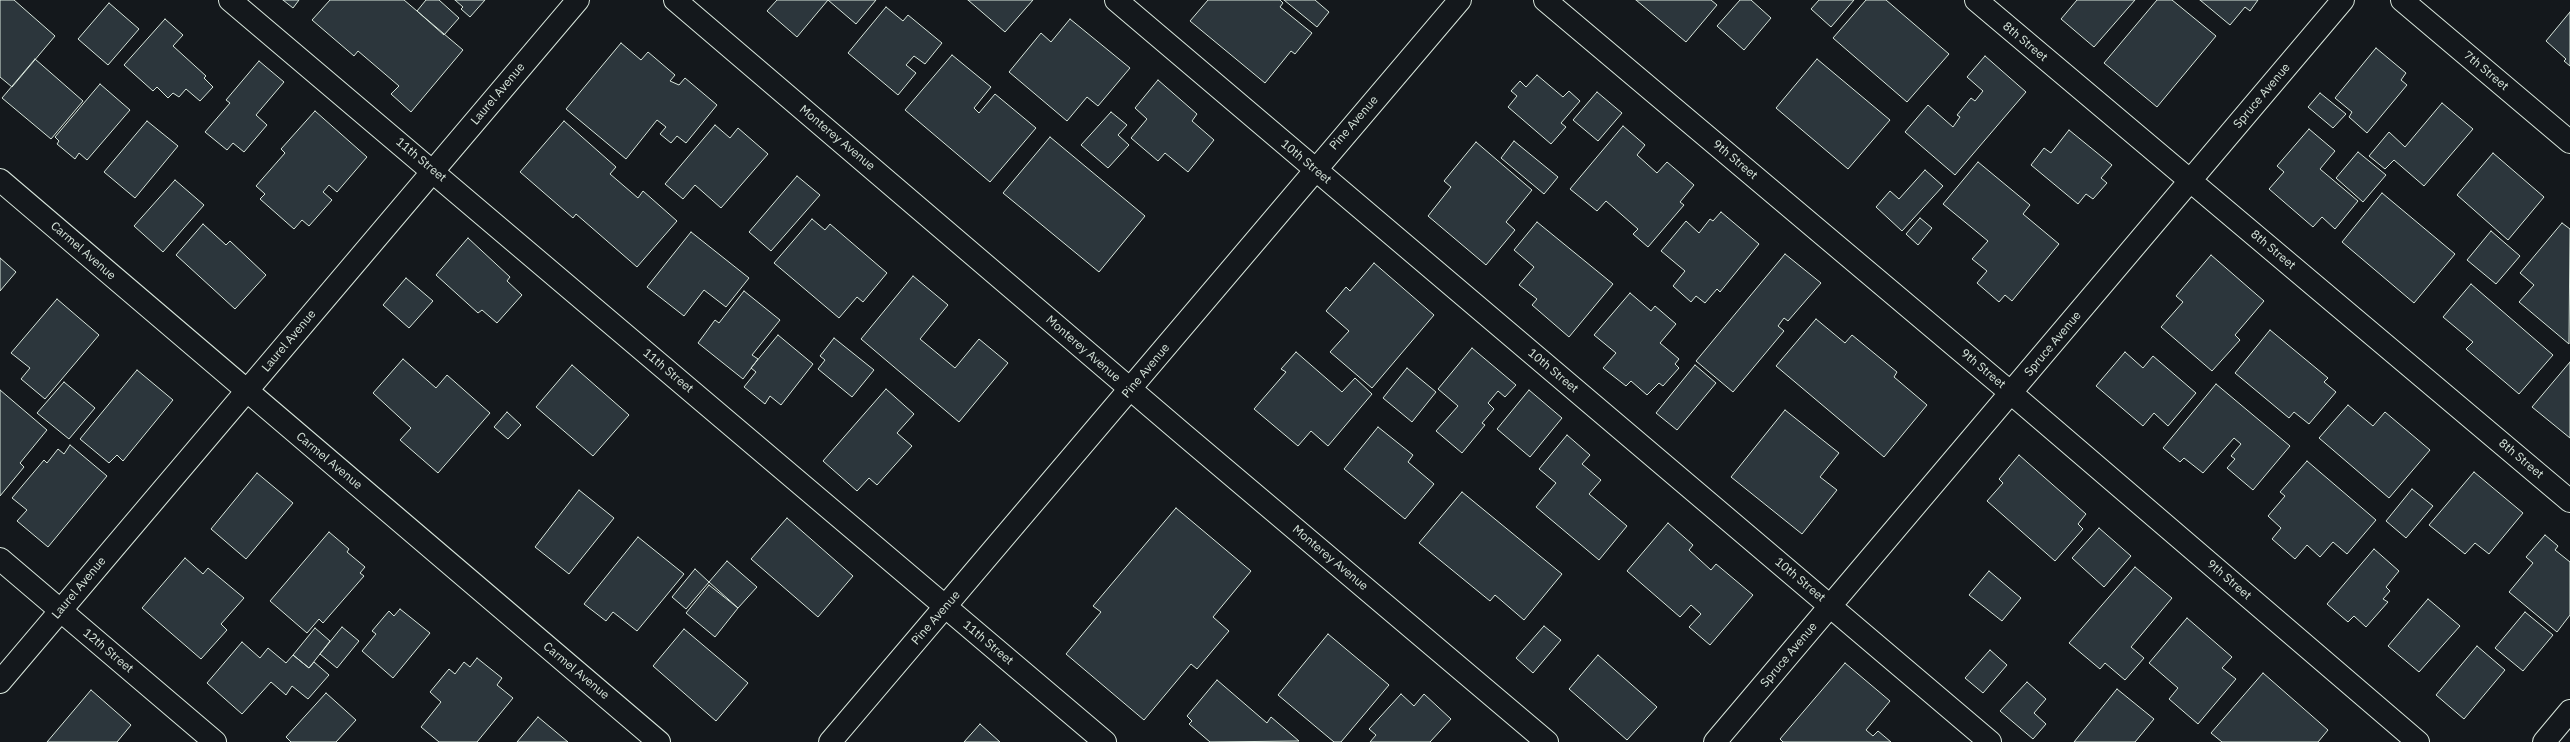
<!DOCTYPE html>
<style>
body{margin:0}
canvas{display:block;background:#14181c}
</style>
<canvas width="2570" height="742"></canvas>
<script>
const c = document.querySelector('canvas').getContext('2d');
c.lineJoin = 'round';
function fillPath(path, color) {
  c.fillStyle = color;
  c.fill(path, 'evenodd');
}
function shape(rows) {
  const path = new Path2D();
  for (const r of rows) {
    path.moveTo(r[0], r[1]);
    for (let i = 2; i < r.length; i += 2) path.lineTo(r[i], r[i + 1]);
  }
  return path;
}
function trace(path, color, width, dash) {
  c.strokeStyle = color;
  c.lineWidth = width;
  c.lineCap = dash ? 'butt' : 'round';
  c.setLineDash(dash || []);
  c.stroke(path);
}
function drawText(font, color, halo, rows, align = 'center') {
  c.font = font + ' "IBM Plex Sans",sans-serif';
  c.lineWidth = 3;
  c.setLineDash([]);
  c.textBaseline = 'middle';
  c.strokeStyle = halo;
  c.fillStyle = color;
  for (const [text, x, y, turn = 0] of rows) {
    c.save();
    c.translate(x, y);
    c.rotate((+turn || 0) * Math.PI / 180);
    c.textAlign = isNaN(turn) ? turn : align;
    if (halo) c.strokeText(text, 0, 0);
    c.fillText(text, 0, 0);
    c.restore();
  }
}
const building = shape([
 [0,0,14,0,55,36,12,87,0,77,0,0],
 [283,0,299,0,293,8,283,0],
 [330,0,404,0,463,50,411,112,391,94,399,86,358,51,354,56,312,20,330,0],
 [426,0,439,0,459,18,444,35,417,11,426,0],
 [455,0,485,0,470,17,461,9,463,7,455,0],
 [777,0,876,0,856,24,828,0,797,37,767,11,777,0],
 [968,0,1033,0,1005,32,968,0],
 [1208,0,1280,0,1283,3,1280,7,1312,33,1295,54,1291,51,1265,83,1190,21,1208,0],
 [1284,0,1315,0,1329,12,1317,27,1284,0],
 [1636,0,1711,0,1717,5,1686,42,1636,0],
 [1740,0,1751,0,1771,18,1744,50,1717,26,1740,0],
 [1819,0,1854,0,1831,27,1811,9,1819,0],
 [1866,0,1886,0,1949,54,1907,102,1833,38,1866,0],
 [2077,0,2135,0,2094,47,2061,19,2077,0],
 [2157,0,2172,0,2216,36,2157,107,2104,63,2157,0],
 [2200,0,2258,0,2250,11,2245,7,2230,25,2200,0],
 [109,3,139,29,108,65,78,39,109,3],
 [886,7,903,21,908,15,942,43,925,64,914,56,906,65,916,73,898,95,848,53,886,7],
 [2570,12,2570,66,2564,61,2566,59,2546,41,2570,12],
 [165,19,183,35,173,46,206,76,204,78,213,87,200,101,186,89,179,97,173,93,168,98,157,87,153,91,124,65,165,19],
 [1070,19,1130,68,1098,106,1087,97,1067,121,1009,72,1041,33,1051,42,1070,19],
 [621,43,641,60,648,52,675,75,670,81,679,85,685,78,717,105,686,143,677,136,671,143,660,134,666,127,657,120,626,159,566,109,621,43],
 [2376,48,2406,73,2401,80,2407,85,2367,133,2349,117,2352,112,2335,98,2376,48],
 [952,55,991,87,974,108,979,113,995,94,1036,128,990,182,905,110,952,55],
 [1985,56,2026,92,1955,175,1905,132,1928,105,1953,127,1960,117,1957,115,1971,98,1975,101,1983,91,1967,77,1985,56],
 [35,59,83,101,51,139,2,98,35,59],
 [1817,59,1890,120,1848,169,1776,108,1817,59],
 [259,61,284,82,256,115,267,125,244,152,233,143,227,150,205,132,230,103,226,100,259,61],
 [1537,75,1563,97,1569,91,1580,101,1561,123,1566,127,1551,144,1508,107,1517,96,1511,91,1520,81,1526,87,1537,75],
 [1158,80,1197,114,1192,121,1214,140,1188,172,1165,153,1158,161,1131,138,1147,119,1135,108,1158,80],
 [100,84,130,110,87,160,79,153,75,159,57,144,59,141,55,137,100,84],
 [1597,92,1622,113,1598,141,1573,120,1597,92],
 [2320,93,2346,114,2333,128,2308,107,2320,93],
 [2442,103,2473,129,2424,186,2394,160,2385,169,2369,156,2389,132,2405,147,2442,103],
 [315,111,367,157,337,192,329,185,323,192,332,200,309,226,302,220,294,229,260,199,265,194,256,186,285,153,281,149,315,111],
 [1111,112,1127,125,1118,135,1129,145,1108,168,1081,145,1111,112],
 [147,121,178,146,135,198,104,172,147,121],
 [564,121,616,167,610,174,638,198,643,191,677,221,637,267,576,214,573,218,520,172,564,121],
 [715,125,730,138,738,128,768,154,721,208,695,185,683,199,665,184,715,125],
 [1623,126,1645,145,1637,155,1657,173,1667,162,1694,185,1680,202,1684,205,1648,247,1633,234,1638,229,1606,201,1597,211,1570,189,1623,126],
 [2309,129,2335,151,2320,169,2358,201,2335,229,2322,217,2313,227,2269,189,2284,172,2277,166,2309,129],
 [2069,130,2112,165,2101,178,2107,183,2093,199,2086,194,2078,204,2031,165,2044,148,2051,153,2069,130],
 [1050,137,1145,216,1099,272,1003,193,1050,137],
 [1514,141,1558,177,1544,194,1501,158,1514,141],
 [1476,142,1532,190,1506,222,1515,230,1486,265,1428,216,1451,187,1444,181,1476,142],
 [2358,152,2386,175,2363,202,2336,178,2358,152],
 [2493,153,2544,197,2508,240,2457,195,2493,153],
 [1978,162,2030,205,2023,214,2059,244,2012,301,2005,295,1999,302,1977,283,1987,271,1972,259,1988,241,1943,204,1978,162],
 [1925,170,1943,186,1902,231,1876,207,1890,191,1899,199,1925,170],
 [797,176,820,195,771,251,749,232,797,176],
 [175,180,204,205,163,252,134,226,175,180],
 [2382,193,2455,254,2414,303,2342,242,2382,193],
 [1721,212,1759,244,1720,292,1717,289,1705,303,1696,296,1691,302,1673,286,1685,271,1661,251,1686,221,1699,233,1710,219,1713,221,1721,212],
 [1920,218,1932,228,1918,245,1906,234,1920,218],
 [812,219,825,230,830,224,887,273,863,302,857,297,839,318,774,263,812,219],
 [1537,222,1613,284,1569,337,1532,305,1537,299,1519,285,1534,267,1514,250,1537,222],
 [2562,223,2570,229,2569,344,2519,302,2534,285,2520,273,2562,223],
 [203,224,226,245,230,241,266,275,235,309,176,255,203,224],
 [2491,231,2520,256,2496,284,2467,260,2491,231],
 [691,232,749,278,726,307,704,290,684,316,647,287,691,232],
 [468,238,510,277,507,281,522,295,497,323,482,310,478,313,436,275,468,238],
 [1785,254,1821,283,1788,321,1784,318,1778,326,1784,331,1733,392,1696,361,1785,254],
 [2211,255,2264,301,2235,335,2240,340,2212,371,2161,327,2183,302,2176,296,2211,255],
 [0,258,16,272,0,291,0,258],
 [1374,263,1434,315,1372,388,1330,352,1349,331,1326,311,1346,287,1350,291,1374,263],
 [913,276,948,305,920,339,955,368,979,339,1008,363,959,422,861,339,913,276],
 [406,278,433,301,409,328,383,305,406,278],
 [2471,284,2553,355,2519,394,2466,349,2473,342,2443,317,2471,284],
 [744,291,780,320,752,355,758,359,743,379,698,343,715,320,719,323,744,291],
 [1630,293,1651,311,1655,306,1676,324,1660,343,1679,359,1675,364,1679,368,1663,386,1659,383,1647,395,1631,381,1626,386,1603,368,1616,353,1594,335,1630,293],
 [57,299,99,335,45,399,21,379,30,368,11,353,57,299],
 [1816,319,1845,343,1852,335,1897,372,1894,377,1927,405,1884,457,1776,366,1816,319],
 [2270,330,2328,378,2324,382,2336,392,2309,424,2294,412,2289,418,2235,373,2270,330],
 [778,335,813,364,781,405,770,396,765,404,744,387,756,372,751,368,778,335],
 [834,338,874,370,852,397,818,369,825,360,820,356,834,338],
 [1472,348,1516,385,1505,397,1498,391,1488,403,1494,409,1482,423,1485,425,1462,453,1436,431,1458,406,1438,389,1472,348],
 [1296,352,1342,392,1355,378,1372,394,1328,446,1311,431,1298,446,1254,409,1286,372,1281,369,1296,352],
 [2125,352,2143,368,2153,356,2196,393,2168,426,2154,413,2143,426,2096,386,2125,352],
 [403,359,436,388,447,375,490,413,438,473,400,440,411,428,373,393,403,359],
 [2570,362,2570,438,2532,407,2570,362],
 [572,365,629,415,593,456,536,407,572,365],
 [1695,365,1716,383,1677,430,1656,413,1695,365],
 [1407,368,1436,392,1412,422,1383,398,1407,368],
 [137,370,173,400,123,461,117,455,109,463,80,439,137,370],
 [64,382,95,408,69,439,37,413,64,382],
 [2216,384,2290,446,2253,490,2227,468,2235,459,2231,456,2241,444,2234,438,2203,473,2184,458,2180,462,2163,448,2216,384],
 [886,389,914,414,897,433,912,446,877,485,869,478,857,491,823,461,886,389],
 [0,390,47,430,20,463,24,467,0,496,0,390],
 [1529,390,1562,418,1530,457,1497,429,1529,390],
 [2348,405,2373,426,2385,412,2430,450,2389,498,2319,438,2348,405],
 [1785,410,1839,453,1820,477,1837,490,1802,534,1731,477,1785,410],
 [507,412,521,425,508,439,494,427,507,412],
 [1378,427,1413,455,1408,462,1434,484,1405,519,1344,469,1378,427],
 [1567,435,1590,455,1582,464,1601,480,1589,494,1627,526,1599,560,1536,507,1556,483,1539,469,1567,435],
 [70,445,107,476,48,547,17,521,27,510,12,498,44,460,47,463,58,449,64,454,70,445],
 [2019,455,2086,514,2078,524,2083,529,2055,561,1987,501,2003,483,1999,479,2019,455],
 [2307,461,2376,520,2347,554,2333,542,2320,557,2307,545,2295,559,2272,539,2281,528,2268,516,2285,496,2280,492,2307,461],
 [2474,472,2523,513,2489,554,2475,543,2465,554,2429,525,2474,472],
 [257,473,293,503,246,559,211,529,257,473],
 [2412,489,2433,506,2406,538,2386,521,2412,489],
 [579,490,614,518,569,574,535,547,579,490],
 [1462,492,1562,574,1524,620,1495,595,1490,601,1419,543,1462,492],
 [1176,508,1251,571,1213,617,1229,631,1197,669,1191,664,1144,720,1066,654,1101,612,1093,606,1176,508],
 [787,518,853,576,818,617,751,559,787,518],
 [1668,523,1693,545,1689,550,1711,570,1716,564,1753,595,1710,645,1689,627,1701,614,1691,605,1680,617,1627,571,1668,523],
 [2099,528,2131,556,2104,587,2072,558,2099,528],
 [329,532,349,549,347,552,365,567,360,573,364,576,323,623,319,619,307,633,270,601,329,532],
 [2545,535,2558,546,2555,550,2570,562,2570,615,2557,632,2509,592,2533,563,2526,557,2545,535],
 [638,537,684,574,637,631,613,612,606,621,584,604,638,537],
 [2374,549,2399,571,2386,587,2390,591,2383,599,2388,602,2366,627,2354,616,2348,622,2327,604,2374,549],
 [185,558,203,574,208,568,244,598,221,624,227,630,201,659,142,608,185,558],
 [727,561,757,587,738,608,709,582,727,561],
 [2135,567,2172,598,2131,647,2144,658,2125,680,2105,663,2100,669,2069,643,2135,567],
 [695,569,709,582,686,609,672,597,695,569],
 [1989,571,2021,598,2002,621,1969,595,1989,571],
 [709,585,738,608,715,637,686,613,709,585],
 [2428,599,2460,626,2419,672,2388,646,2428,599],
 [400,609,430,633,393,678,362,651,376,634,372,631,389,611,394,616,400,609],
 [2525,612,2553,635,2523,671,2495,648,2525,612],
 [2187,618,2232,657,2222,668,2236,679,2198,724,2169,699,2178,688,2149,663,2187,618],
 [1544,626,1561,640,1533,673,1516,658,1544,626],
 [342,627,359,641,337,668,320,654,342,627],
 [315,628,330,641,309,668,293,655,315,628],
 [684,629,748,683,716,721,653,666,684,629],
 [1328,634,1389,685,1341,742,1334,742,1278,695,1328,634],
 [242,642,260,658,268,648,286,663,293,655,309,668,314,662,329,675,308,699,292,686,286,695,271,682,242,714,207,683,242,642],
 [2477,646,2505,670,2464,719,2436,695,2477,646],
 [1990,650,2007,665,1983,693,1965,678,1990,650],
 [1598,655,1657,707,1627,740,1569,689,1598,655],
 [477,658,502,678,497,685,513,698,477,742,439,742,421,727,441,702,430,692,449,669,455,674,464,662,470,667,477,658],
 [1845,663,1890,701,1866,730,1873,736,1878,731,1891,742,1783,742,1780,739,1845,663],
 [2263,673,2328,730,2318,742,2222,742,2211,733,2263,673],
 [1217,680,1267,723,1271,717,1299,741,1210,742,1189,724,1192,721,1187,716,1217,680],
 [2027,682,2046,699,2034,713,2046,724,2033,739,2000,711,2027,682],
 [2117,689,2154,719,2135,742,2074,742,2117,689],
 [91,690,131,725,117,742,47,742,91,690],
 [326,693,356,720,336,742,291,742,286,737,326,693],
 [1401,694,1414,706,1424,694,1451,719,1430,742,1370,742,1376,735,1369,729,1401,694],
 [538,717,568,742,517,742,538,717],
 [980,724,1000,742,964,742,980,724]
]);
fillPath(building, '#2c363c');
trace(building, '#d8e6dc', 1);
const minor = shape([
 [230,0,1105,742],
 [675,0,1183,434,1547,742],
 [1116,0,1990,742],
 [1545,0,2011,393,2418,742],
 [1976,0,2570,501],
 [2402,0,2570,142],
 [0,180,659,742],
 [0,559,215,742],
 [0,682,578,0],
 [1715,742,2343,0],
 [2544,742,2570,711]
]);
const major = shape([
 [830,742,1460,0]
]);
trace(minor, '#d8e6dc', 24);
trace(major, '#d8e6dc', 24);
trace(minor, '#14181c', 22);
trace(major, '#14181c', 22);
drawText('12px', '#d8e6dc', '#14181c', [
 ["8th Street",2025,42,40],
 ["7th Street",2486,71,40],
 ["Laurel Avenue",498,94,-50],
 ["Spruce Avenue",2262,96,-50],
 ["Pine Avenue",1354,123,-49],
 ["Monterey Avenue",837,138,40],
 ["11th Street",421,160,40],
 ["9th Street",1735,160,40],
 ["10th Street",1306,162,40],
 ["8th Street",2273,250,40],
 ["Carmel Avenue",83,251,41],
 ["Laurel Avenue",289,341,-50],
 ["Spruce Avenue",2053,344,-50],
 ["Monterey Avenue",1083,349,41],
 ["9th Street",1983,369,40],
 ["11th Street",668,371,40],
 ["Pine Avenue",1146,371,-50],
 ["10th Street",1553,371,40],
 ["8th Street",2521,459,40],
 ["Carmel Avenue",329,461,40],
 ["Monterey Avenue",1330,558,40],
 ["10th Street",1800,580,40],
 ["9th Street",2229,580,41],
 ["Laurel Avenue",79,588,-50],
 ["Pine Avenue",936,618,-49],
 ["11th Street",988,643,40],
 ["12th Street",108,651,40],
 ["Spruce Avenue",1789,655,-50],
 ["Carmel Avenue",576,671,40]
]);
</script>
